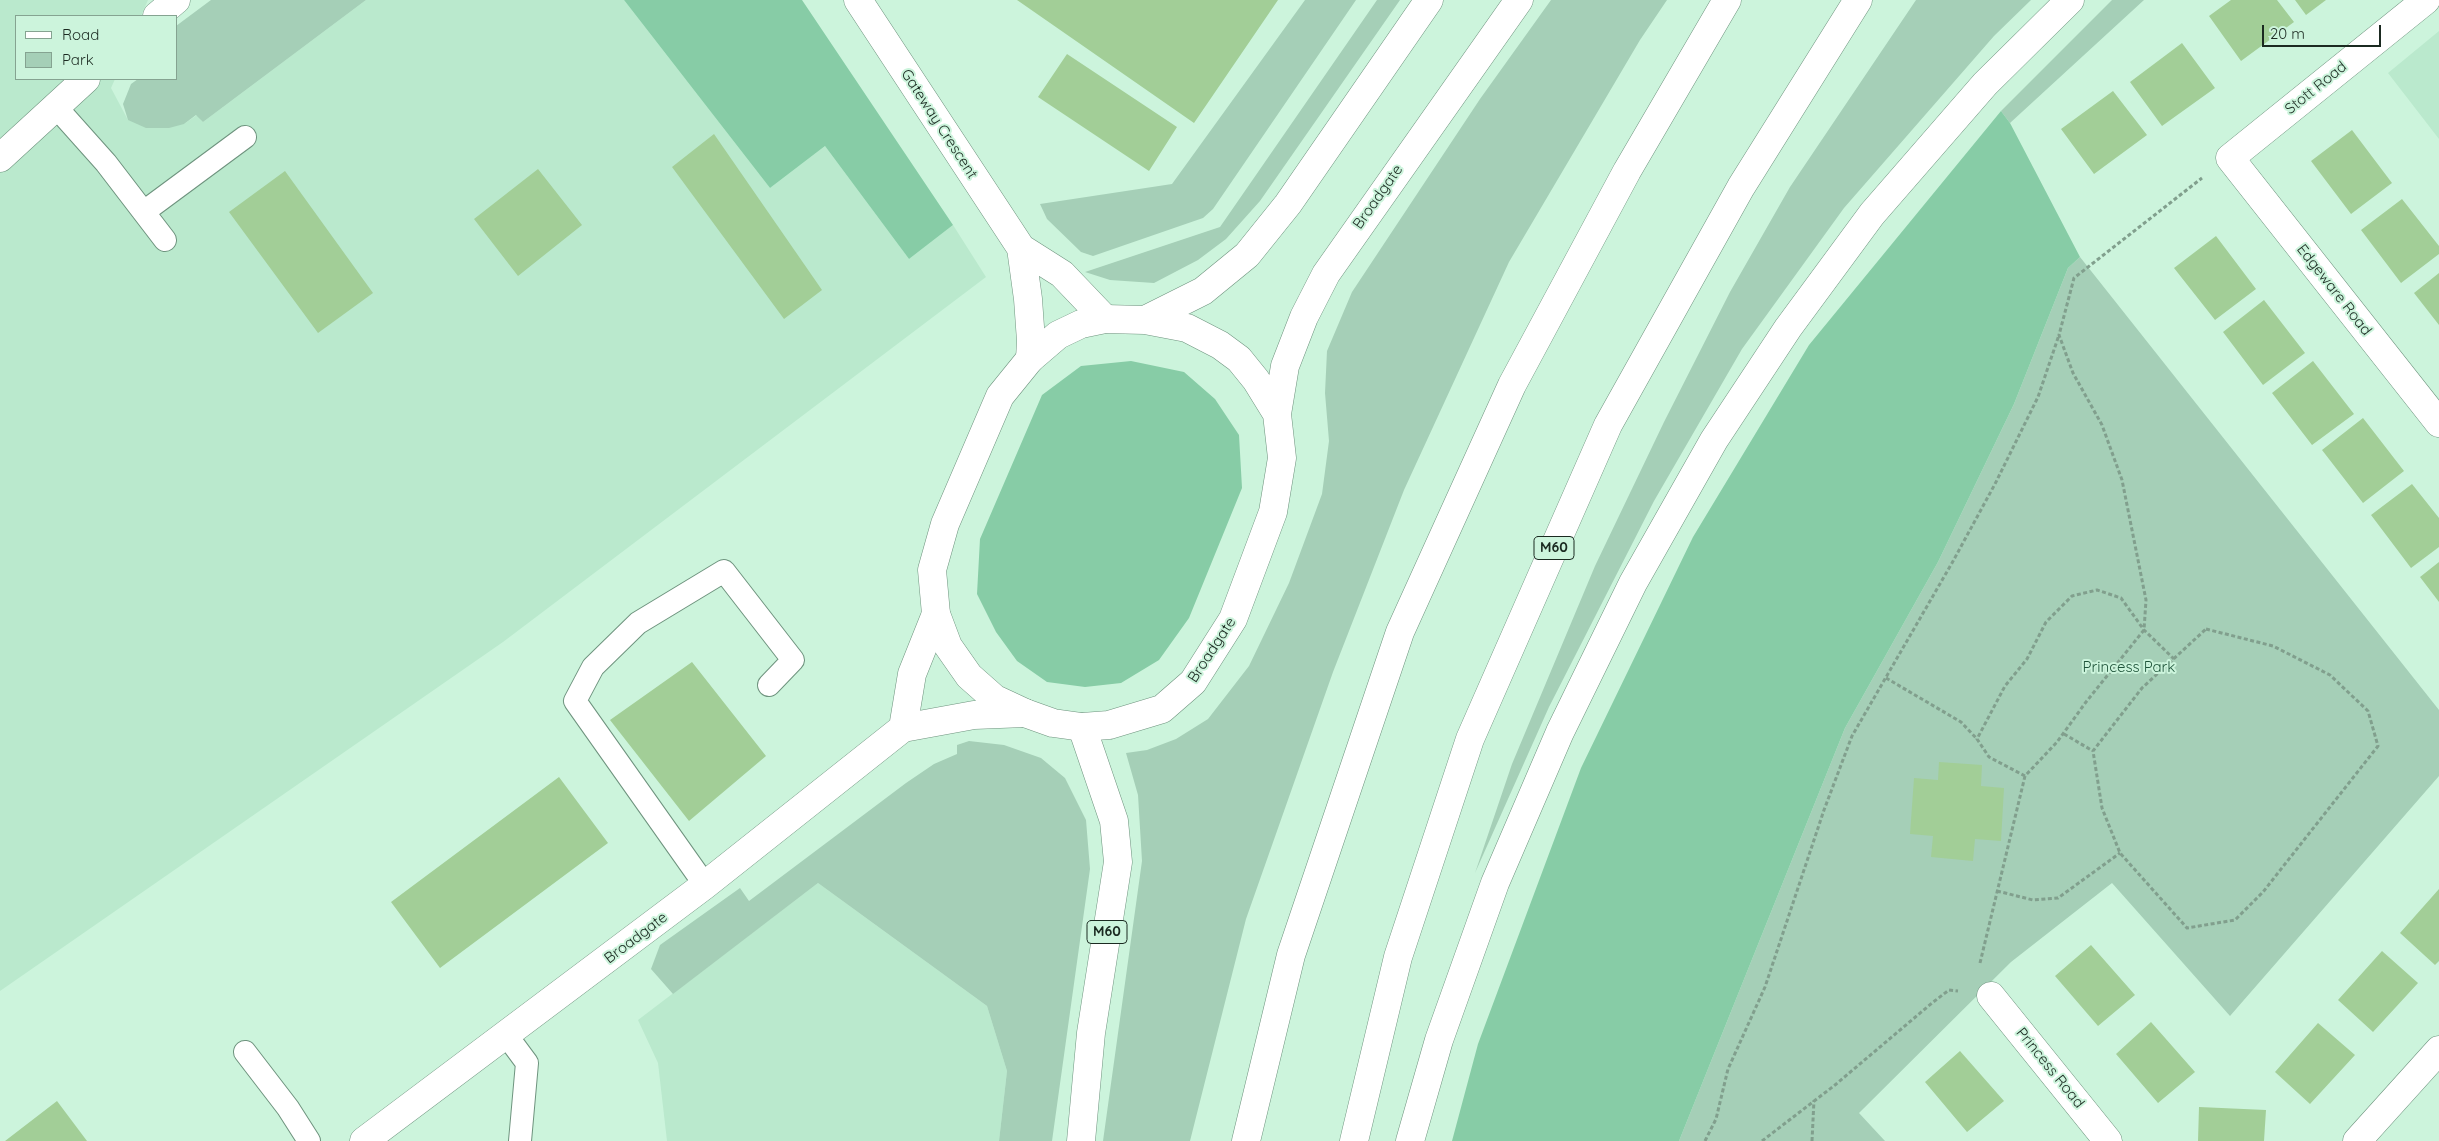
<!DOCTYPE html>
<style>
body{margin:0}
#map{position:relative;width:2439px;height:1141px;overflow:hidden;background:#ccf4dc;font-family:Quicksand,sans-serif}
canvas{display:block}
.legend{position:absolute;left:15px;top:15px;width:162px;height:65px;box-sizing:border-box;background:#ccf4dc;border:1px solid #85a391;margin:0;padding:6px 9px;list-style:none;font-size:15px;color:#1b2a21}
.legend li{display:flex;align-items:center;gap:10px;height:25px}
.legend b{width:25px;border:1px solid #85a391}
.scale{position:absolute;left:2262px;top:25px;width:119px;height:22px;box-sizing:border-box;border:2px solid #1b2a21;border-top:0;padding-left:6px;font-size:15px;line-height:18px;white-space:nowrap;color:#1b2a21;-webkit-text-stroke:4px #ccf4dc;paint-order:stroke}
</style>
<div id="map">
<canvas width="2439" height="1141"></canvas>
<ul class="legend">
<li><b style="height:6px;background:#fff"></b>Road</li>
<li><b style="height:14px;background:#a5cfb7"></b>Park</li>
</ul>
<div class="scale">20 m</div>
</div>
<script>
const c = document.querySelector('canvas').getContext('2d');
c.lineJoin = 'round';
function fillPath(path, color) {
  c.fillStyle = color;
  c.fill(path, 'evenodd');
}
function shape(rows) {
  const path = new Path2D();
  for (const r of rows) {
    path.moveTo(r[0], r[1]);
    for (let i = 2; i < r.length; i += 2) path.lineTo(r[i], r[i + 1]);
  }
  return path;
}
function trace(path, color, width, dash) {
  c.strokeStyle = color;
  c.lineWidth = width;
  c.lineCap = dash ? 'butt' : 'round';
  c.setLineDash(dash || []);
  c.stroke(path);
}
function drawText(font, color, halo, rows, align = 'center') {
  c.font = font + ' Quicksand,sans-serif';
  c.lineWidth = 4;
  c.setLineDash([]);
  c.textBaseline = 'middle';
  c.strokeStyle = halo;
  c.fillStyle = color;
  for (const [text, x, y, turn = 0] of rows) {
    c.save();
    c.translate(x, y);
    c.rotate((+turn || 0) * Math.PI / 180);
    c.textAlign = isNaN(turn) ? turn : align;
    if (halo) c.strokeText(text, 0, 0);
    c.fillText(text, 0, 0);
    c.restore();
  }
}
fillPath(shape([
 [0,0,148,0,141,16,16,16,16,79,115,79,111,88,128,120,184,124,197,115,203,122,366,0,624,0,770,188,825,146,909,259,953,225,986,277,503,642,0,991],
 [2439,31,2439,139,2388,73],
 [818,883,987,1006,1007,1071,999,1141,667,1141,658,1063,638,1020]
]), '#bae9cd');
fillPath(shape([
 [211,0,366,0,203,122,196,115,184,124,169,128,146,128,128,120,123,104,131,84,138,79,176,79,176,26],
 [1305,0,1356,0,1213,209,1203,218,1093,256,1081,252,1047,219,1040,204,1172,184],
 [1377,0,1400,0,1260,201,1226,239,1198,260,1154,283,1110,280,1085,272,1220,227],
 [1551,0,1667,0,1640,40,1509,262,1404,490,1333,672,1246,919,1190,1141,1103,1141,1142,861,1138,795,1126,753,1147,750,1176,739,1208,719,1249,666,1289,583,1322,494,1329,441,1325,393,1327,351,1352,292,1480,99],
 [1916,0,2031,0,1994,36,1844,208,1742,349,1654,501,1549,707,1475,873,1512,764,1595,566,1664,422,1730,292,1790,187],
 [2112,0,2144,0,2010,123,2001,111],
 [2080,257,2439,710,2439,776,2230,1016,2112,883,2011,962,1859,1113,1885,1141,1679,1141,1845,728,1938,562,2014,404,2068,268],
 [969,741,1004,745,1041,758,1065,778,1086,820,1090,869,1052,1141,999,1141,1007,1071,987,1006,818,883,673,994,651,969,660,945,740,888,749,901,906,783,934,764,957,754,957,745]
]), '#a5cfb7');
fillPath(shape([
 [624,0,802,0,953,225,909,259,825,146,770,188],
 [2001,111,2010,123,2080,257,2068,268,2014,404,1938,562,1845,728,1679,1141,1452,1141,1478,1044,1581,768,1693,537,1809,345],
 [1131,361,1184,372,1215,399,1239,435,1242,488,1189,618,1159,660,1121,683,1085,687,1047,682,1017,661,996,632,977,594,980,539,1042,395,1081,366]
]), '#87cca6');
fillPath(shape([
 [1017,0,1278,0,1194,123],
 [2231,0,2277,0,2294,22,2241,61,2209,16],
 [2295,0,2326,0,2306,15],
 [2182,43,2215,88,2162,126,2130,82],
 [1067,54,1177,127,1149,171,1038,97],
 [2113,91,2147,135,2094,174,2061,129],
 [2352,130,2392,183,2351,214,2311,161],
 [714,134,822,290,784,319,672,167],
 [538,169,582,225,518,276,474,219],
 [285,171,373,293,318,333,229,212],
 [2402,199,2439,246,2439,254,2401,283,2361,230],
 [2216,236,2256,289,2215,320,2174,268],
 [2439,273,2439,325,2414,293],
 [2264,300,2305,353,2263,385,2223,332],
 [2313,361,2354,414,2312,445,2272,393],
 [2363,418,2404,471,2363,503,2322,450],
 [2412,484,2439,518,2439,547,2411,568,2371,515],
 [2439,562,2439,602,2420,577],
 [692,662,766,756,689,821,610,720],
 [1939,762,1982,765,1981,786,2004,788,2001,841,1975,839,1973,861,1931,857,1933,836,1910,834,1914,778,1938,780],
 [559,777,608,843,440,968,391,902],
 [2439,889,2439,961,2435,965,2400,933],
 [2091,945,2135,995,2098,1026,2055,976],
 [2382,951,2418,983,2373,1032,2338,1000],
 [2151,1022,2195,1072,2158,1103,2116,1054],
 [2318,1023,2355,1055,2310,1104,2275,1072],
 [1960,1051,2004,1101,1967,1132,1925,1082],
 [57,1101,87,1141,5,1141],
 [2199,1107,2266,1110,2264,1141,2198,1141]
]), '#a2ce97');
const service = shape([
 [56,107,106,163,165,240],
 [145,211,245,137],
 [705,885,575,701,593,667,638,623,724,571,793,660,769,685],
 [507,1036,527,1063,520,1141],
 [245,1052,288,1108,309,1141]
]);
const minor = shape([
 [858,0,1021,248,1062,274,1105,319],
 [2426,0,2230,158,2439,423],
 [157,16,176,0],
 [0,158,86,79],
 [1021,248,1028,299,1031,341,1030,359],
 [1991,996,2108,1141],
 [2357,1141,2439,1050]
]);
const tertiary = shape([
 [903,728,912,674,936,614],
 [364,1141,705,885,903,728,974,715,1025,713]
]);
const primary = shape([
 [1105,319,1145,320,1187,328,1220,345,1239,359,1256,380,1277,414,1282,458,1273,512,1233,619,1193,682,1162,709,1109,725,1082,727,1053,723,1025,713,995,699,969,676,948,646,936,614,932,570,945,524,1000,396,1030,359,1058,335,1081,324,1105,319],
 [1145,320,1203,291,1247,255,1288,204,1429,0],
 [1277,414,1285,366,1304,317,1326,274,1519,0]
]);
const motorway = shape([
 [1081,1141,1091,1033,1118,862,1114,821,1082,727],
 [1246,1141,1291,955,1400,632,1512,385,1627,171,1727,0],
 [1354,1141,1398,957,1470,739,1608,425,1741,187,1858,0],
 [1410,1141,1439,1040,1495,883,1560,732,1633,583,1714,440,1788,328,1872,214,1985,84,2070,0]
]);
trace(service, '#6e937e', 24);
trace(minor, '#6e937e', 29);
trace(tertiary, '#6e937e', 29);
trace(primary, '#6e937e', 29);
trace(motorway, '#6e937e', 29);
trace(shape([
 [2206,629,2273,646,2330,675,2368,711,2378,746,2263,892,2235,920,2187,928,2120,853,2102,808,2093,751,2142,688,2206,629],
 [1886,678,1961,722,1977,739],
 [2064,734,2093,751],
 [2025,776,1989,757,1977,739,2005,686,2027,659,2046,622,2072,596,2097,590,2121,598,2144,630,2174,659],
 [1997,891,2033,900,2058,898,2120,853],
 [1980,963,2025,776,2057,742,2086,702,2144,630,2146,600,2122,480,2102,425,2073,373,2059,335,2074,278,2202,178],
 [1705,1141,1716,1119,1728,1069,1765,987,1824,810,1852,736,1952,563,1995,484,2038,397,2059,335],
 [1762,1141,1835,1085,1932,1003,1949,990,1958,991],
 [1812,1141,1814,1100]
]), '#819f8d', 3, [4, 2.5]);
trace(service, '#fff', 22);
trace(minor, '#fff', 28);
trace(tertiary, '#fff', 28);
trace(primary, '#fff', 28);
trace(motorway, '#fff', 28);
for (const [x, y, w] of [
 [1554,548,40],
 [1107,932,40]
]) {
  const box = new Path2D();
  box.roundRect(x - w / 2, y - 11.5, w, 23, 4);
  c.fillStyle = '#ccf4dc';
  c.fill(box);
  trace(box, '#1b2a21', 1);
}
drawText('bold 14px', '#1b2a21', null, [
 ["M60",1554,548],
 ["M60",1107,932]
]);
drawText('15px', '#1b2a21', '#ccf4dc', [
 ["Stott Road",2316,88,-39],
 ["Gateway Crescent",939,124,57],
 ["Broadgate",1378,197,-55],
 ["Edgeware Road",2334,290,52],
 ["Broadgate",1212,650,-57],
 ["Broadgate",636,938,-37],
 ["Princess Road",2050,1068,51]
]);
drawText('15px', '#1e5339', '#ccf4dc', [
 ["Princess Park",2129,667]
]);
</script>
